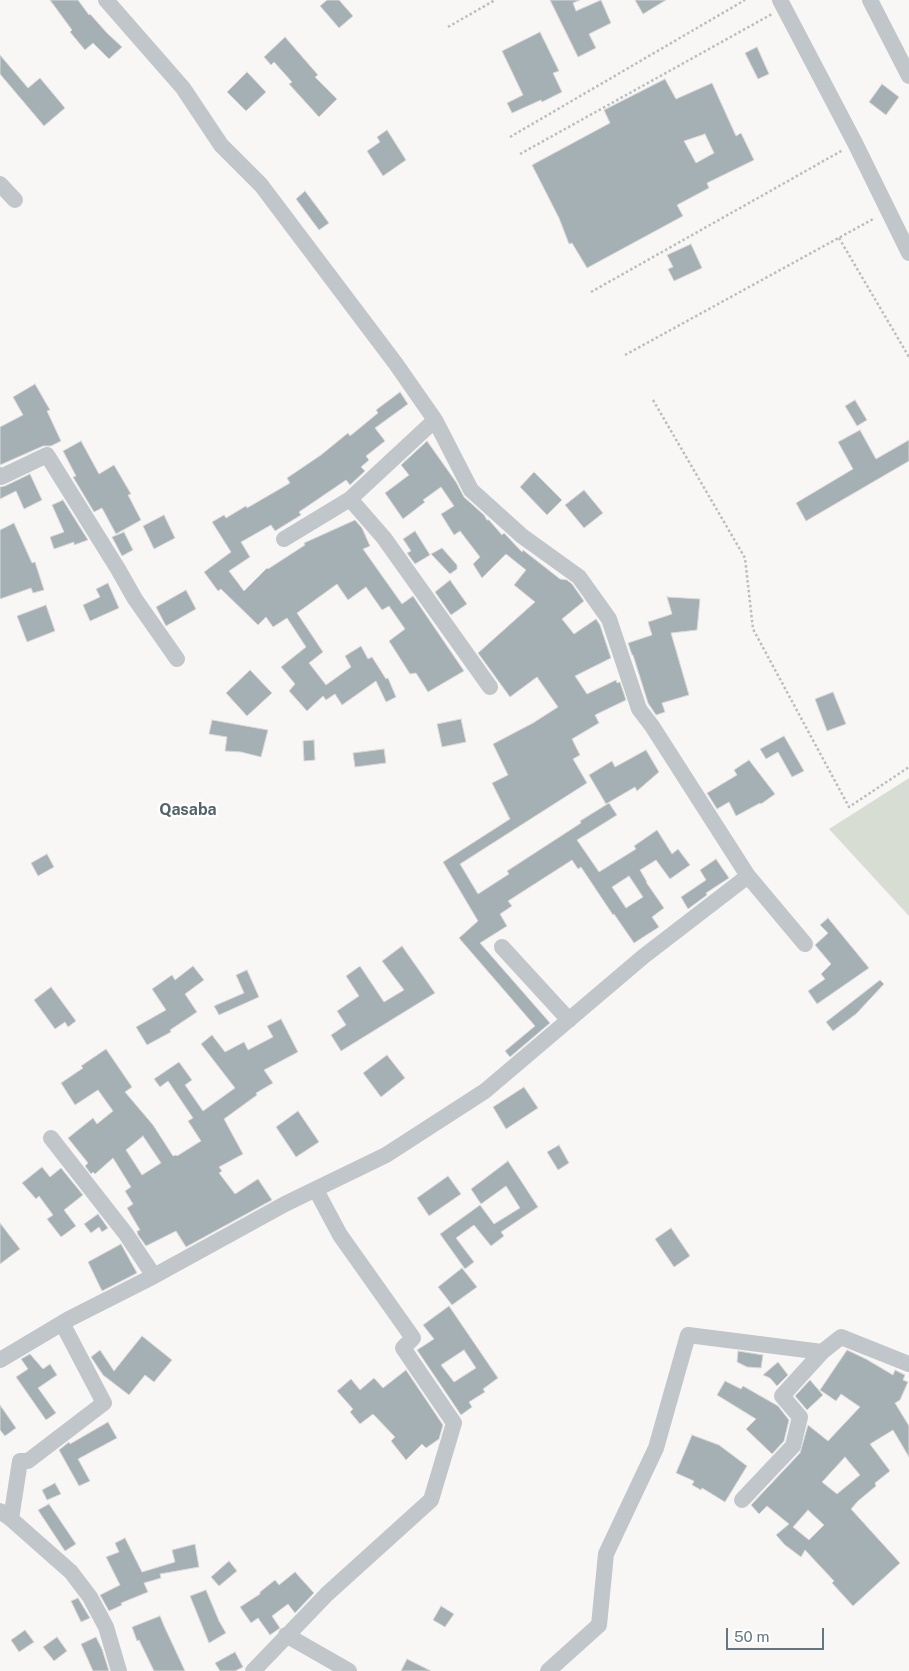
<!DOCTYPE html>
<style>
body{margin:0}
#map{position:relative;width:909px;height:1671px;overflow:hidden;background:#f8f7f5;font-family:"Public Sans",sans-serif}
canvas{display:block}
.scale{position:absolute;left:726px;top:1628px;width:98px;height:22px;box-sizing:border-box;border:2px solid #627780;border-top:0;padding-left:6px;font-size:15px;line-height:18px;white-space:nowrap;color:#627780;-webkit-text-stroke:4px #fff;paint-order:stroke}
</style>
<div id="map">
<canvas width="909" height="1671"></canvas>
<div class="scale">50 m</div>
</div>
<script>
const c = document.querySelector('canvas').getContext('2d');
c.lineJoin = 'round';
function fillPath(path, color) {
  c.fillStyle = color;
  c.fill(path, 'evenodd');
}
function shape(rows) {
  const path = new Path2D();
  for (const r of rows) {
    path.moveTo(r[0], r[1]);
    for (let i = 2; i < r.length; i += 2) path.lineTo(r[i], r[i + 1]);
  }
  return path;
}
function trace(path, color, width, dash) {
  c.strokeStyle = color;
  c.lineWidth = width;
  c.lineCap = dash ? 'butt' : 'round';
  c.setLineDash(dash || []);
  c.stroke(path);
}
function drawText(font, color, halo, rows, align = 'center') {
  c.font = font + ' "Public Sans",sans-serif';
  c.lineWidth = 5;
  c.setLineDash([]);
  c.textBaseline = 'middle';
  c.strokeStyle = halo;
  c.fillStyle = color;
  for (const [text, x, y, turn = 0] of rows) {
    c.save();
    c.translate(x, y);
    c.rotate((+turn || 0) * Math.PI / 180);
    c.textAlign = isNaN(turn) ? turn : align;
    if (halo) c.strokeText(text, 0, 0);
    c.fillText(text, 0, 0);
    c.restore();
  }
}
fillPath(shape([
 [909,778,909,916,829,829]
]), '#d8ddd4');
const building = shape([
 [50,0,78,0,89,15,90,14,107,33,122,47,109,59,93,43,85,50,70,32,72,30,50,0],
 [327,0,339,0,353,16,339,28,320,6,327,0],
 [550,0,580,0,573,3,576,11,601,0,611,23,589,34,596,48,578,57,550,0],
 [635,0,666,0,643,14,635,0],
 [540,32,559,71,553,73,562,92,542,102,541,100,512,113,507,103,523,95,502,51,540,32],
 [285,37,318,75,315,77,337,99,319,117,289,84,292,82,274,62,271,65,264,57,285,37],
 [757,47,769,74,758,79,745,53,757,47],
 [0,55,28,88,40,78,65,108,44,126,0,74,0,55],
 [247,72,266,92,246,111,227,92,247,72],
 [665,79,676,99,712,83,736,136,741,133,754,160,707,183,709,188,677,205,683,216,587,268,572,243,569,244,559,218,532,165,610,123,604,110,665,79],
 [705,134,714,153,696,163,684,141,705,134],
 [882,84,899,97,886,115,869,102,882,84],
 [387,130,406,160,383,176,367,151,380,142,377,137,387,130],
 [305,191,329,223,319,230,296,199,305,191],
 [691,244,702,268,674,281,668,269,673,267,667,255,691,244],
 [35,384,50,410,47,411,61,441,51,446,43,446,0,465,0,427,23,415,13,397,35,384],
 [400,392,408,404,375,428,385,441,366,456,369,460,361,467,365,471,350,485,346,480,299,512,301,515,275,531,271,525,241,542,250,557,229,571,244,591,267,568,268,569,305,545,304,543,355,520,362,528,370,546,363,549,402,604,413,596,464,671,428,692,416,673,410,674,389,641,405,629,389,606,382,610,366,587,348,600,337,584,297,613,323,652,309,663,326,685,351,667,345,656,361,646,368,659,372,657,386,679,388,678,396,697,386,702,376,681,342,705,335,694,326,700,323,696,307,711,289,691,295,684,281,667,306,647,287,618,273,627,266,617,258,625,221,589,218,591,204,572,231,552,212,522,224,515,226,518,246,506,247,508,290,483,287,478,321,455,348,433,350,436,378,413,376,410,400,392],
 [855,400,867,420,857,426,845,406,855,400],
 [860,430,876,459,909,440,909,461,806,521,796,503,853,469,838,442,860,430],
 [81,441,99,474,114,465,131,494,128,495,141,520,116,534,102,508,94,512,73,477,76,476,63,451,81,441],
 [427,441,456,482,464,497,484,515,487,520,489,520,502,535,504,533,522,552,523,550,560,579,567,580,572,584,584,601,562,619,574,634,596,619,600,625,611,658,575,676,587,694,616,680,617,683,620,682,626,700,595,715,599,723,572,739,580,755,573,759,587,783,460,864,478,894,509,874,507,871,581,823,580,821,609,803,617,815,577,840,599,872,636,849,634,846,657,830,672,854,678,849,690,865,670,879,656,860,640,870,647,882,646,882,664,908,652,917,659,927,634,943,614,914,613,915,581,867,578,869,572,860,508,901,512,906,500,914,507,926,480,943,550,1023,510,1057,505,1051,535,1026,459,938,478,921,443,862,510,819,492,783,508,775,493,744,533,723,558,707,537,677,510,697,478,653,535,602,514,585,526,570,506,554,482,578,473,564,480,557,460,531,454,535,441,514,454,506,441,487,423,500,425,502,403,519,385,493,409,475,401,465,427,441],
 [629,876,643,897,626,908,612,887,629,876],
 [534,472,562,500,547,515,520,487,534,472],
 [30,474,42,500,24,509,16,491,0,499,0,487,5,486,30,474],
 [584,490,603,513,584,528,565,505,584,490],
 [63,500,88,540,74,545,74,542,54,549,50,537,64,532,52,505,63,500],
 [164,515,175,538,154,549,143,526,164,515],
 [14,523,32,563,35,562,44,590,33,593,31,588,0,599,0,530,14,523],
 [415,531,430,555,415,564,407,553,411,551,403,539,415,531],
 [124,532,133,550,122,556,112,537,124,532],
 [442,548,457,565,457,569,450,574,431,554,442,548],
 [450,580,467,604,451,615,435,592,450,580],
 [108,583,119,608,90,621,83,605,100,597,96,589,108,583],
 [186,590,196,609,166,626,156,607,186,590],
 [667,597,700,599,697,630,671,633,689,695,662,703,665,712,656,715,648,703,633,655,632,655,628,643,652,635,648,622,672,614,667,597],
 [46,605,55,631,27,642,17,616,46,605],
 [250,670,272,693,247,716,226,693,250,670],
 [833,692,846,724,827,731,815,699,833,692],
 [461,719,466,742,442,747,437,724,461,719],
 [212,720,268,730,261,757,241,752,225,751,227,737,209,734,212,720],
 [784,736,804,771,792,777,778,752,766,759,760,749,784,736],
 [314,740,315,760,304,761,303,741,314,740],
 [384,749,386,763,355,767,353,753,384,749],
 [646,750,659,772,637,791,635,787,606,804,589,775,612,761,615,767,646,750],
 [749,760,775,794,761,804,760,803,736,816,729,802,717,809,707,793,737,775,734,770,749,760],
 [47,854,54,867,38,876,31,863,47,854],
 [716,859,729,878,706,893,707,895,688,909,681,897,706,880,700,870,716,859],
 [828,918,869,968,817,1004,808,991,825,979,821,974,831,964,815,945,828,933,820,925,828,918],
 [402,946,435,993,341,1051,331,1035,346,1025,337,1011,359,996,346,976,360,966,384,1002,404,990,382,961,402,946],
 [193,966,204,980,185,994,197,1012,170,1030,171,1032,147,1045,136,1027,166,1010,152,989,172,975,175,980,193,966],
 [247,970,259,997,219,1015,214,1006,244,993,236,975,247,970],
 [880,980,884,984,856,1014,833,1031,826,1022,880,980],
 [51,987,76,1021,68,1027,65,1022,55,1029,34,1000,51,987],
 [281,1019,298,1052,264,1070,273,1083,256,1093,257,1095,224,1119,243,1154,219,1167,222,1171,219,1173,235,1194,258,1179,272,1200,186,1247,176,1231,146,1246,138,1235,137,1231,140,1230,127,1208,133,1204,125,1191,131,1187,113,1158,95,1174,93,1172,91,1174,85,1166,88,1163,68,1138,93,1118,97,1124,113,1111,98,1090,75,1105,61,1083,83,1068,81,1066,106,1049,132,1087,125,1092,153,1125,173,1156,176,1155,177,1156,201,1141,188,1121,193,1118,168,1081,160,1087,154,1079,179,1062,192,1080,185,1085,203,1111,235,1088,201,1044,212,1035,225,1052,244,1042,248,1050,273,1037,267,1026,281,1019],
 [143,1136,161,1163,142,1175,126,1150,143,1136],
 [387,1055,405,1078,381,1097,363,1073,387,1055],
 [524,1087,538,1108,506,1129,493,1107,524,1087],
 [298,1111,319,1142,296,1157,276,1127,298,1111],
 [559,1145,569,1163,558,1170,547,1152,559,1145],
 [508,1161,538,1207,501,1232,504,1236,491,1246,474,1225,456,1238,474,1262,465,1269,440,1234,480,1205,494,1224,520,1208,506,1186,481,1204,471,1189,508,1161],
 [42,1167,50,1177,61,1168,83,1195,64,1210,76,1226,61,1237,47,1219,53,1215,39,1196,36,1199,22,1183,42,1167],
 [448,1176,461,1194,429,1216,417,1198,448,1176],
 [98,1214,108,1228,102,1232,99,1227,91,1233,84,1224,98,1214],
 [0,1223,20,1249,0,1264,0,1223],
 [671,1228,690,1256,674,1267,655,1239,671,1228],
 [121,1244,137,1273,102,1291,88,1262,121,1244],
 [462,1268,477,1287,452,1305,438,1287,462,1268],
 [449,1306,498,1378,483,1389,485,1392,469,1402,472,1407,461,1415,417,1350,434,1339,423,1325,449,1306],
 [464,1350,476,1368,454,1382,441,1365,464,1350],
 [142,1336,172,1360,154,1382,145,1375,129,1395,103,1375,91,1357,100,1350,114,1371,142,1336],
 [847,1350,866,1359,893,1375,895,1370,905,1375,903,1380,908,1382,900,1400,895,1403,909,1426,909,1457,893,1430,870,1444,890,1471,875,1483,876,1486,858,1501,851,1509,900,1563,853,1606,832,1583,834,1581,805,1550,801,1557,785,1545,776,1535,789,1524,767,1506,759,1514,751,1505,800,1453,808,1425,828,1441,860,1407,841,1394,836,1401,820,1390,847,1350],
 [845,1457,860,1475,837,1494,822,1482,845,1457],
 [808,1510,824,1525,809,1540,793,1527,808,1510],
 [738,1351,763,1355,761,1368,747,1367,737,1362,738,1351],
 [30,1354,43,1369,50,1364,57,1375,38,1388,56,1413,46,1420,16,1377,28,1369,21,1359,30,1354],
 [778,1362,788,1375,777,1386,770,1378,763,1375,778,1362],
 [406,1370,443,1425,439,1439,426,1448,422,1444,406,1460,391,1441,395,1437,373,1414,360,1424,350,1412,353,1409,337,1391,351,1379,360,1390,374,1378,383,1388,406,1370],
 [810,1380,823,1395,807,1410,795,1396,810,1380],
 [725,1381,741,1389,743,1386,778,1406,789,1420,784,1441,772,1454,746,1429,756,1419,717,1395,725,1381],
 [0,1405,16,1428,5,1436,0,1430,0,1405],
 [108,1422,117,1438,78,1459,90,1481,79,1486,59,1450,69,1442,70,1444,108,1422],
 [692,1435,719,1445,747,1466,725,1502,702,1488,701,1490,692,1485,694,1481,676,1473,692,1435],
 [55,1483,61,1494,47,1500,42,1490,55,1483],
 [49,1504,76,1544,65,1551,38,1510,49,1504],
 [125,1538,142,1572,175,1562,172,1550,195,1544,199,1567,160,1574,161,1578,144,1583,148,1592,121,1603,122,1605,109,1611,100,1595,120,1585,106,1557,119,1552,115,1543,125,1538],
 [229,1561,237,1571,219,1586,211,1577,229,1561],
 [295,1572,314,1593,295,1613,288,1604,272,1616,280,1628,270,1635,258,1618,251,1623,240,1607,260,1594,260,1592,275,1580,279,1585,295,1572],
 [206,1590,219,1621,226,1633,209,1643,190,1596,206,1590],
 [78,1598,90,1618,81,1622,71,1601,78,1598],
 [441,1606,454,1614,445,1627,433,1620,441,1606],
 [160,1616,165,1628,185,1671,154,1671,139,1640,137,1641,132,1627,160,1616],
 [25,1630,34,1642,19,1652,11,1640,25,1630],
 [57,1637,67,1651,54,1661,43,1647,57,1637],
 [96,1637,102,1649,109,1671,93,1671,81,1644,96,1637],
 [235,1652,243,1667,235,1671,220,1671,215,1663,235,1652],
 [407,1659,431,1671,401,1671,407,1659]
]);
fillPath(building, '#a5b0b4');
trace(building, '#d9d9d7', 1);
trace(shape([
 [448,27,495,0],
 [510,137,745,0],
 [520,154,772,14],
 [839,238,909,357],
 [591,292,843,150],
 [625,355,875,218],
 [653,400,745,558,753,629,849,807,909,767]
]), '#babec0', 2.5, [2.5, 2.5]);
trace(shape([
 [780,0,855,143,909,253],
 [870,0,909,76],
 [0,184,15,200],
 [0,475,1,477,47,455,118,569,135,599,177,659],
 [350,499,384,538,490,687],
 [284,539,350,499,435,420],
 [748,876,805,944],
 [502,947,569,1020],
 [51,1138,126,1234,154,1276],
 [0,1360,69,1319,154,1276,285,1204,386,1155,485,1091,644,956,748,876,652,726,639,709,609,619,579,577,522,536,471,490,435,420,396,364,261,185,221,145,183,88,106,0],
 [742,1500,793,1446,800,1417,782,1396,822,1352],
 [0,1511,11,1519,71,1572,90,1597,106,1627,119,1671],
 [11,1519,20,1461,28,1461,104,1403,62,1323],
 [286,1635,349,1671],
 [253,1671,327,1594,431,1500,454,1423,403,1348,413,1338,340,1235,316,1190],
 [548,1671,599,1625,606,1554,656,1448,688,1335,822,1352,841,1337,909,1364]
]), '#c0c6c9', 16);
drawText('bold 16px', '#54646b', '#fff', [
 ["Qasaba",188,810]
]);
</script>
